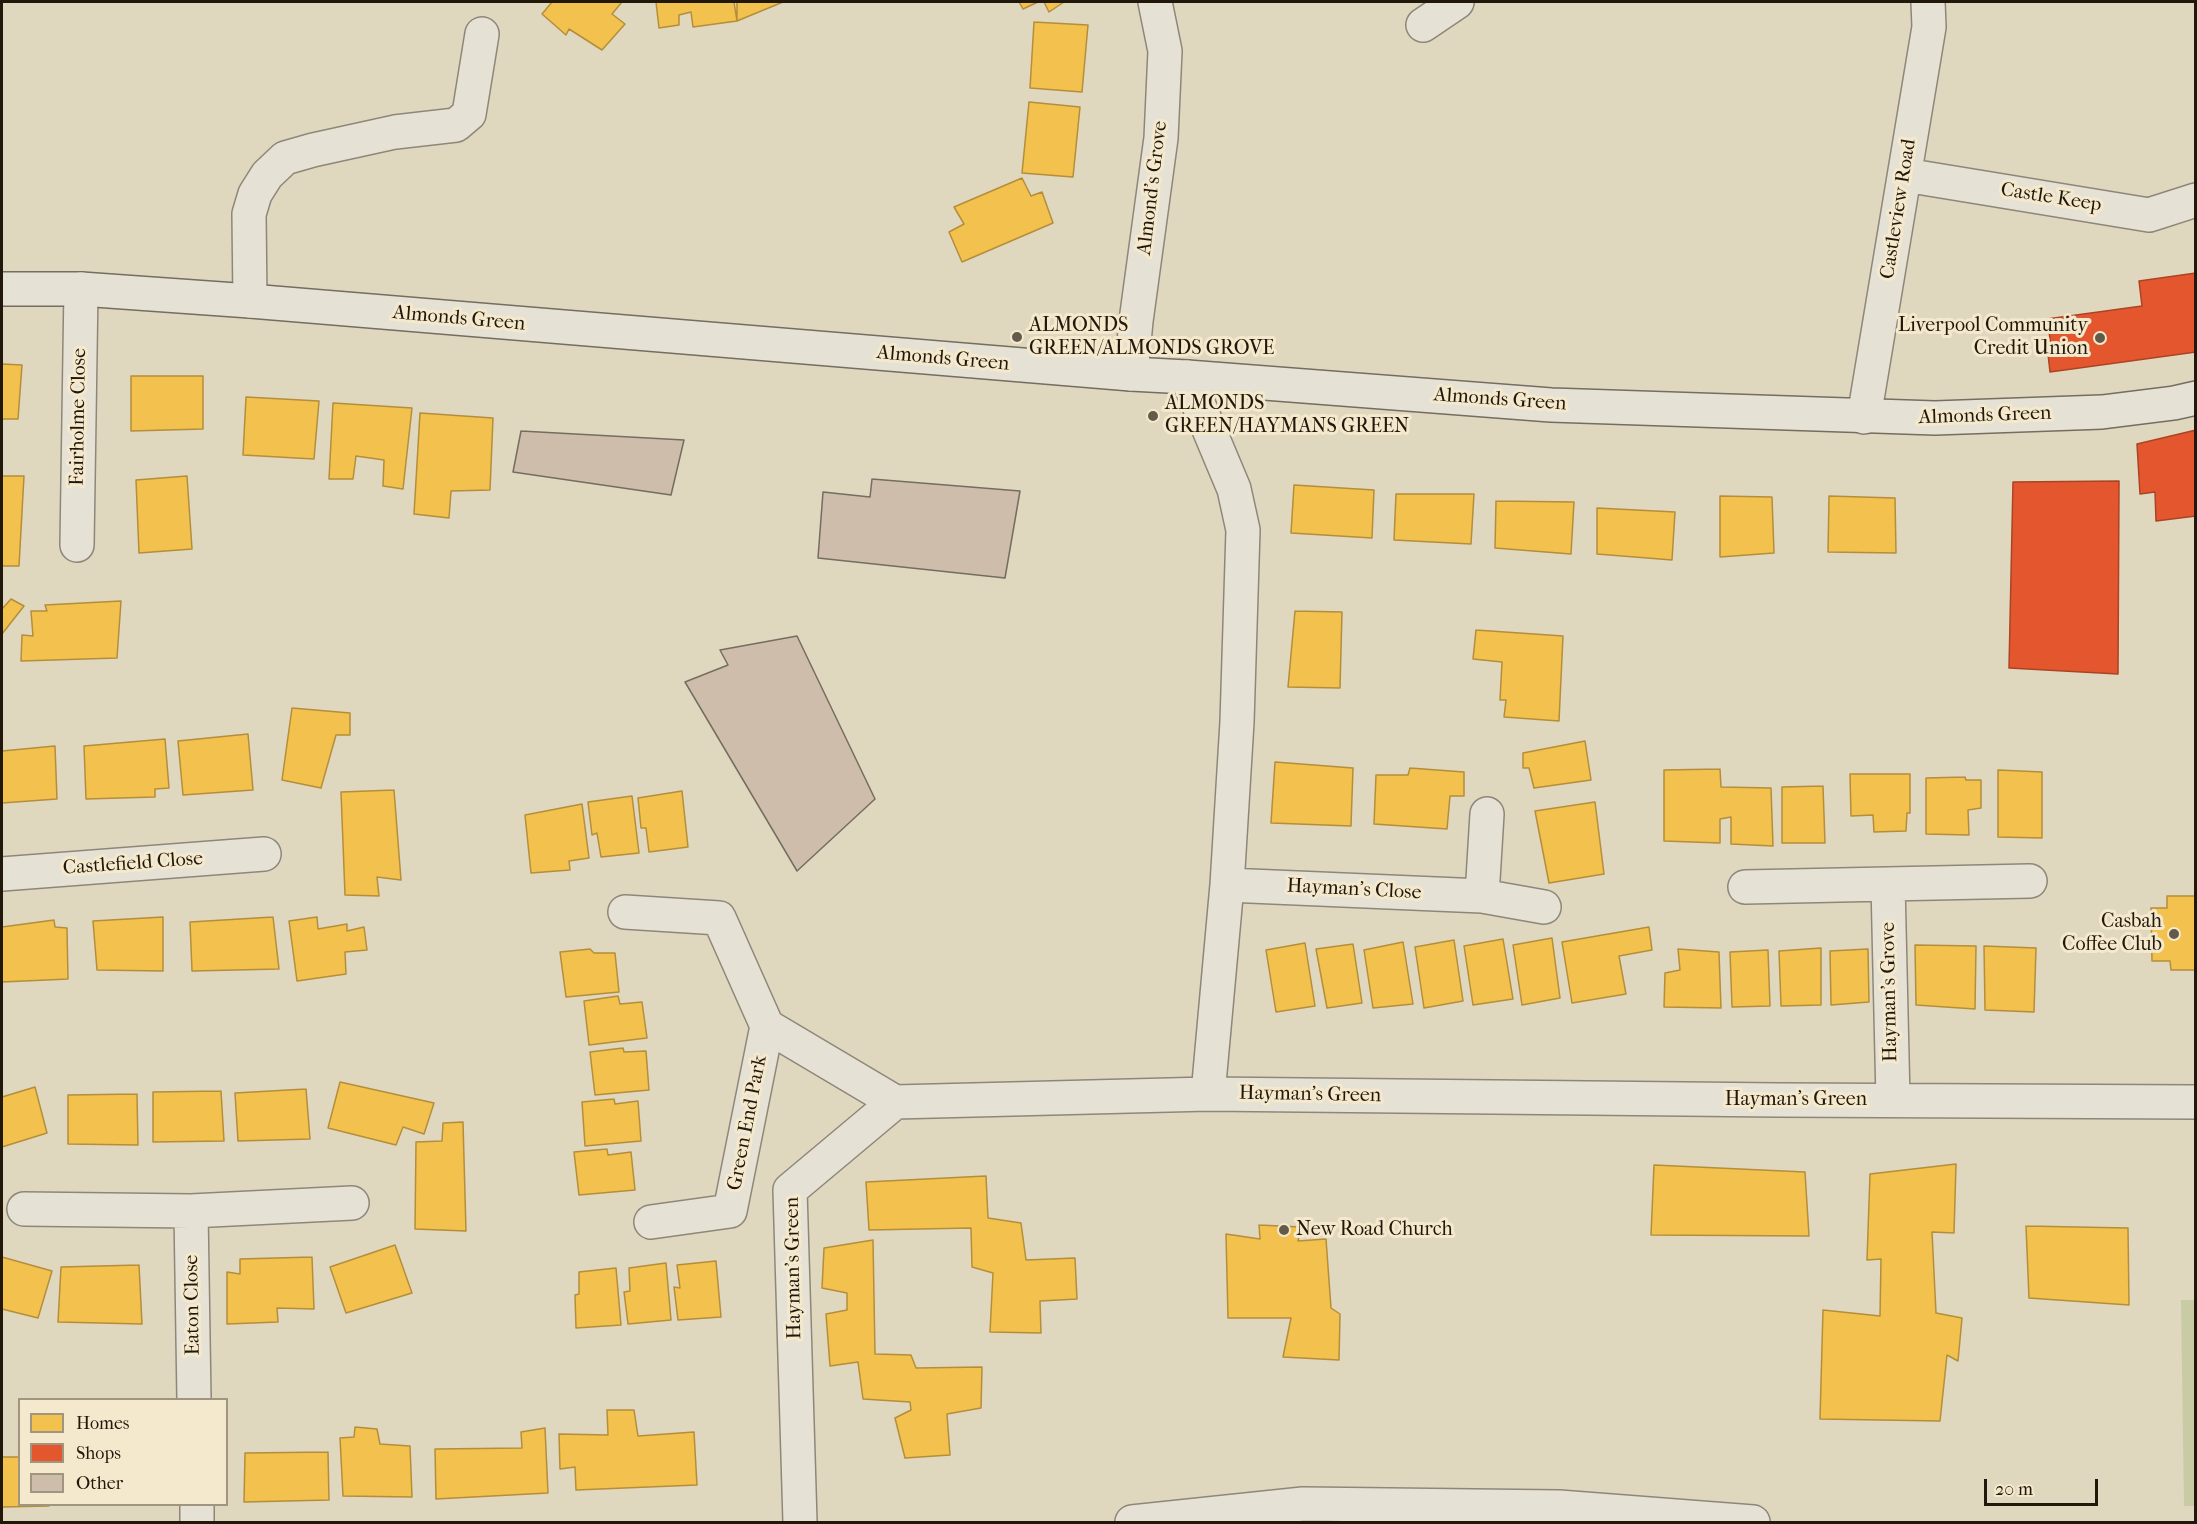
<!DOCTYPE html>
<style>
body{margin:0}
#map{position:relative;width:2197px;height:1524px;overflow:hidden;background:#e0d7bf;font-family:"IM FELL French Canon",serif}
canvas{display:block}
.frame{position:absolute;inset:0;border:3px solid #22170b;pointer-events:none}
.legend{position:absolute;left:18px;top:1398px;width:210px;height:108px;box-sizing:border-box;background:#f4e9cc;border:2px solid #a0957f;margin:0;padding:8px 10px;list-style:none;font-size:18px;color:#22170b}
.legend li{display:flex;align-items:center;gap:12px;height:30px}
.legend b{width:30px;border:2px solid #a0957f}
.scale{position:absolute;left:1984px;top:1479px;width:114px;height:27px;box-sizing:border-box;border:3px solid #22170b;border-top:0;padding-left:8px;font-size:18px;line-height:21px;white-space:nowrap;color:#22170b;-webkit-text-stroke:4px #f4e9cc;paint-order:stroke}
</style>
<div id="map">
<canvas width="2197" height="1524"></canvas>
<div class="frame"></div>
<ul class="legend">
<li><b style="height:16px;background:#f2c14e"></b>Homes</li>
<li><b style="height:16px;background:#e4572e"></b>Shops</li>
<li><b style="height:16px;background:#cebdaa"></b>Other</li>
</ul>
<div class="scale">20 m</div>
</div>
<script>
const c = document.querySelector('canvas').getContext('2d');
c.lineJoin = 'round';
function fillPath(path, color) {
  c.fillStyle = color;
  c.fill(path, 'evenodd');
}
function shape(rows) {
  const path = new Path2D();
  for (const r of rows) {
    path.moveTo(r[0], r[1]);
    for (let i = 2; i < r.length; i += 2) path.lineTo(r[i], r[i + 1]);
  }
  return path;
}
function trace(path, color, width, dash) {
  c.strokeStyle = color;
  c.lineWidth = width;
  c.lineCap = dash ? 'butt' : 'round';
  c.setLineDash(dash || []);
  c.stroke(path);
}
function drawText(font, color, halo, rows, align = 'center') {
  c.font = font + ' "IM FELL French Canon",serif';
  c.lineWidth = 6;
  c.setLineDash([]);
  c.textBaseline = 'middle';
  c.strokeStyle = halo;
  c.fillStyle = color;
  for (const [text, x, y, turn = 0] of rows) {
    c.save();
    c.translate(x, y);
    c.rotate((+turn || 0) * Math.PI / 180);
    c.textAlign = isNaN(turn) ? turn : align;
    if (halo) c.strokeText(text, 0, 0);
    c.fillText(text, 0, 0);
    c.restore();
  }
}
fillPath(shape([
 [2181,1300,2195,1300,2195,1506,2184,1506]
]), '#c8cba4');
const homes = shape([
 [552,2,622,2,612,14,625,24,602,50,569,29,566,35,542,14,552,2],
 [656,2,734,2,737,21,693,27,691,12,679,15,679,25,659,28,656,2],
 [737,2,783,2,737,21,737,2],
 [1019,2,1038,2,1023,9,1019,2],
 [1044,2,1064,2,1049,12,1044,2],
 [1034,22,1088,25,1082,92,1030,88,1034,22],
 [1029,102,1080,107,1073,177,1022,173,1029,102],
 [1022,178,1031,196,1042,192,1053,223,962,262,949,232,964,224,954,207,1022,178],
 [2,364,22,365,18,419,2,419,2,364],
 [131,376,203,376,203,429,131,431,131,376],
 [246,397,319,401,314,459,243,455,246,397],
 [333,403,412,408,403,489,383,486,384,460,356,456,353,479,329,479,333,403],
 [420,413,493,418,490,490,451,491,449,518,414,514,420,413],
 [2,476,24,476,19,566,2,566,2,476],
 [187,476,192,549,139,553,136,480,187,476],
 [1294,485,1374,490,1372,538,1291,533,1294,485],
 [1396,494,1474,494,1471,544,1394,540,1396,494],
 [1720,496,1772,497,1774,553,1720,557,1720,496],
 [1829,496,1895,498,1896,553,1828,552,1829,496],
 [1496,501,1574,502,1571,554,1495,548,1496,501],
 [1597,508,1675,512,1672,560,1597,554,1597,508],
 [11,599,24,606,2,634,2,609,11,599],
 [121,601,117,658,21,661,22,635,33,636,31,611,47,611,45,605,121,601],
 [1295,611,1342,612,1340,688,1288,687,1295,611],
 [1476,630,1563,636,1559,721,1504,717,1506,700,1500,700,1502,662,1473,659,1476,630],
 [292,708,350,713,350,735,336,735,321,788,282,780,292,708],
 [248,734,253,790,183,795,178,741,248,734],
 [165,739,169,788,155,789,155,797,86,799,84,746,165,739],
 [1585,741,1591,780,1534,788,1529,768,1523,768,1523,753,1585,741],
 [55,746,57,799,2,803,2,751,55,746],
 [1275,762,1353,768,1351,826,1271,823,1275,762],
 [1410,768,1464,772,1464,796,1450,796,1447,829,1374,824,1376,775,1408,775,1410,768],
 [1720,769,1721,787,1771,788,1773,846,1731,844,1731,817,1720,819,1720,843,1664,841,1664,770,1720,769],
 [1998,770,2042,772,2042,838,1998,837,1998,770],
 [1850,774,1910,774,1910,813,1907,813,1906,831,1874,832,1873,815,1851,816,1850,774],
 [1965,777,1966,780,1981,780,1981,808,1968,810,1969,835,1926,834,1926,778,1965,777],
 [1823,786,1825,843,1782,843,1782,787,1823,786],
 [394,790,401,880,377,877,379,896,345,895,341,792,394,790],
 [682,791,688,847,649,852,646,828,641,828,638,798,682,791],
 [632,796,639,853,601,857,597,833,592,835,588,802,632,796],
 [1595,802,1604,874,1549,883,1535,811,1595,802],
 [582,804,589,858,569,861,570,870,531,873,525,815,582,804],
 [2167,896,2196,896,2196,970,2171,970,2170,961,2152,961,2151,908,2167,908,2167,896],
 [163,917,163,971,97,970,93,921,163,917],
 [273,917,279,969,192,971,190,922,273,917],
 [317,917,318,929,347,924,347,931,364,927,367,950,345,952,346,974,297,981,289,921,317,917],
 [54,920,55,927,67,928,68,979,2,982,2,927,54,920],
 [1649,927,1652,950,1619,956,1626,994,1572,1003,1562,942,1649,927],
 [1552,938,1560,998,1522,1005,1513,945,1552,938],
 [1503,939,1513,999,1473,1005,1464,946,1503,939],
 [1454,940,1463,1001,1424,1008,1415,947,1454,940],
 [1403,942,1413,1004,1373,1008,1364,950,1403,942],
 [1305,943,1315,1006,1276,1012,1266,950,1305,943],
 [1353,944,1362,1003,1327,1008,1316,949,1353,944],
 [1915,945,1976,946,1975,1009,1916,1005,1915,945],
 [1984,946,2036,948,2034,1012,1985,1010,1984,946],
 [1821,948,1821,1005,1781,1006,1779,951,1821,948],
 [590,949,594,953,615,953,619,992,566,997,560,952,590,949],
 [1678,949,1719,952,1721,1008,1664,1007,1665,973,1680,970,1678,949],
 [1868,949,1869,1002,1831,1005,1830,951,1868,949],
 [1768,950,1770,1006,1732,1007,1730,952,1768,950],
 [618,996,620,1004,642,1002,647,1038,589,1045,584,1001,618,996],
 [623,1048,624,1052,646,1051,649,1090,595,1095,590,1052,623,1048],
 [340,1082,434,1103,424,1134,403,1127,396,1145,328,1128,340,1082],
 [35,1087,47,1133,2,1147,2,1097,35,1087],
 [306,1089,310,1139,238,1141,235,1093,306,1089],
 [221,1091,224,1141,153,1142,153,1092,221,1091],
 [137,1094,138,1145,68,1144,68,1095,137,1094],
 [614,1099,615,1104,638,1101,641,1141,585,1146,582,1102,614,1099],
 [463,1122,466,1231,415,1229,416,1142,442,1141,443,1123,463,1122],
 [607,1149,608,1155,631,1152,635,1190,579,1195,574,1152,607,1149],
 [1956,1164,1954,1233,1932,1232,1936,1313,1962,1318,1958,1361,1947,1355,1940,1421,1820,1419,1823,1310,1880,1316,1881,1259,1867,1260,1870,1174,1956,1164],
 [1654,1165,1805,1172,1809,1236,1651,1235,1654,1165],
 [986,1176,988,1218,1021,1223,1026,1260,1075,1258,1077,1299,1040,1301,1041,1333,990,1332,993,1273,972,1267,971,1228,869,1230,866,1182,986,1176],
 [1259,1225,1301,1227,1298,1241,1326,1239,1331,1308,1340,1314,1339,1360,1283,1357,1291,1318,1228,1318,1226,1234,1260,1239,1259,1225],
 [2026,1226,2128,1228,2129,1305,2029,1298,2026,1226],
 [873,1240,875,1354,911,1355,916,1368,982,1367,981,1408,947,1414,950,1455,905,1458,895,1418,911,1410,910,1402,863,1399,858,1362,830,1366,826,1314,847,1310,847,1293,822,1288,824,1248,873,1240],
 [395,1245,412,1293,346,1313,330,1267,395,1245],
 [2,1257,52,1271,38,1318,2,1309,2,1257],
 [312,1257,314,1309,277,1308,278,1322,227,1324,227,1272,240,1274,240,1259,312,1257],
 [716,1261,721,1317,678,1320,674,1287,680,1288,677,1265,716,1261],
 [666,1263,671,1320,628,1324,624,1292,630,1291,629,1268,666,1263],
 [139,1265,142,1324,58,1322,61,1267,139,1265],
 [616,1268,621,1325,576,1328,575,1295,579,1294,579,1272,616,1268],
 [607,1410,634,1410,638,1436,694,1432,697,1485,576,1490,575,1467,560,1469,559,1434,608,1435,607,1410],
 [355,1427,377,1429,380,1444,410,1446,412,1497,343,1496,340,1438,354,1437,355,1427],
 [545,1428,548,1493,436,1499,435,1449,522,1448,521,1432,545,1428],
 [328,1452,329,1500,244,1502,245,1453,328,1452],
 [2,1457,20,1457,20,1504,49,1504,49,1506,2,1507,2,1457]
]);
fillPath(homes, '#f2c14e');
trace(homes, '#b48e3a', 1.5);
const shops = shape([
 [2196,273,2196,352,2050,372,2047,345,2051,345,2047,319,2142,306,2139,281,2196,273],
 [2196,430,2196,516,2156,521,2155,492,2140,494,2137,444,2196,430],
 [2119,481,2118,674,2009,668,2013,482,2119,481]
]);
fillPath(shops, '#e4572e');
trace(shops, '#aa4424', 1.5);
const building = shape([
 [521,431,684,440,671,495,513,472,521,431],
 [872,479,1020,491,1005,578,818,558,823,492,870,497,872,479],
 [797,636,875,799,797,871,685,682,728,665,720,650,797,636]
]);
fillPath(building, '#cebdaa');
trace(building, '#746d60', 1.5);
const street = shape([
 [1423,25,1457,2],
 [1905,175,2149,215,2196,200],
 [250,301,249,214,255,194,267,175,285,158,313,150,395,132,456,125,469,114,482,34],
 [1131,374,1136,321,1161,138,1165,51,1155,2],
 [1187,377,1234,489,1243,530,1237,722,1227,885,1208,1094],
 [1864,417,1929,27,1928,2],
 [77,545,81,289],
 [2,874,264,854],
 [1888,884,1893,1100],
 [1227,885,1482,896,1544,907],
 [1745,887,2030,881],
 [1482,896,1487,814],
 [625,912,719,918,767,1026,730,1211,651,1222],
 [767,1026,895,1102],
 [24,1209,191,1211,352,1203],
 [191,1211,194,1400],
 [197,1504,197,1522],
 [800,1522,790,1190,895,1102,1208,1094,1779,1100,2196,1102],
 [1132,1522,1303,1504,1559,1507,1753,1522]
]);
const secondary = shape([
 [2,289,81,289,250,301,1131,374,1187,377,1551,405,1935,418,2102,412,2174,403,2196,398]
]);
trace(street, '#8e8779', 36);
trace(secondary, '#746d60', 36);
trace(street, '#e6e1d5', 33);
trace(secondary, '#e6e1d5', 33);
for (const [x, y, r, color] of [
 [1017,337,6,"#645a4a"],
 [2100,338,6,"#645a4a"],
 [1153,416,6,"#645a4a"],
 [2174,934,6,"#645a4a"],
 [1284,1230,6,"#645a4a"]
]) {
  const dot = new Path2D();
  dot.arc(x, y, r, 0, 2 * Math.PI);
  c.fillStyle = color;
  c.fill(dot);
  trace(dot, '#f4e9cc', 2);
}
drawText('20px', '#22170b', '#f4e9cc', [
 ["Almond's Grove",1153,188,-83],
 ["Castle Keep",2051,198,9],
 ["Castleview Road",1899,209,-81],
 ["Almonds Green",459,319,5],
 ["Almonds Green",943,359,5],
 ["Almonds Green",1500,400,4],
 ["Almonds Green",1985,416,-2],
 ["Fairholme Close",79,417,-89],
 ["Castlefield Close",133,864,-4],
 ["Hayman's Close",1354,890,3],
 ["Hayman's Grove",1890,992,-91],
 ["Hayman's Green",1310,1095,1],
 ["Hayman's Green",1796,1100],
 ["Green End Park",748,1123,-79],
 ["Hayman's Green",794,1268,-91],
 ["Eaton Close",193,1305,-91]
]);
drawText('20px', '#22170b', '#f4e9cc', [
 ["ALMONDS",1029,326],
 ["GREEN/ALMONDS GROVE",1029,349],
 ["Liverpool Community",2088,326,"right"],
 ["Credit Union",2088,349,"right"],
 ["ALMONDS",1165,404],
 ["GREEN/HAYMANS GREEN",1165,427],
 ["Casbah",2162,922,"right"],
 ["Coffee Club",2162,945,"right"],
 ["New Road Church",1296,1230]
], 'left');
</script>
